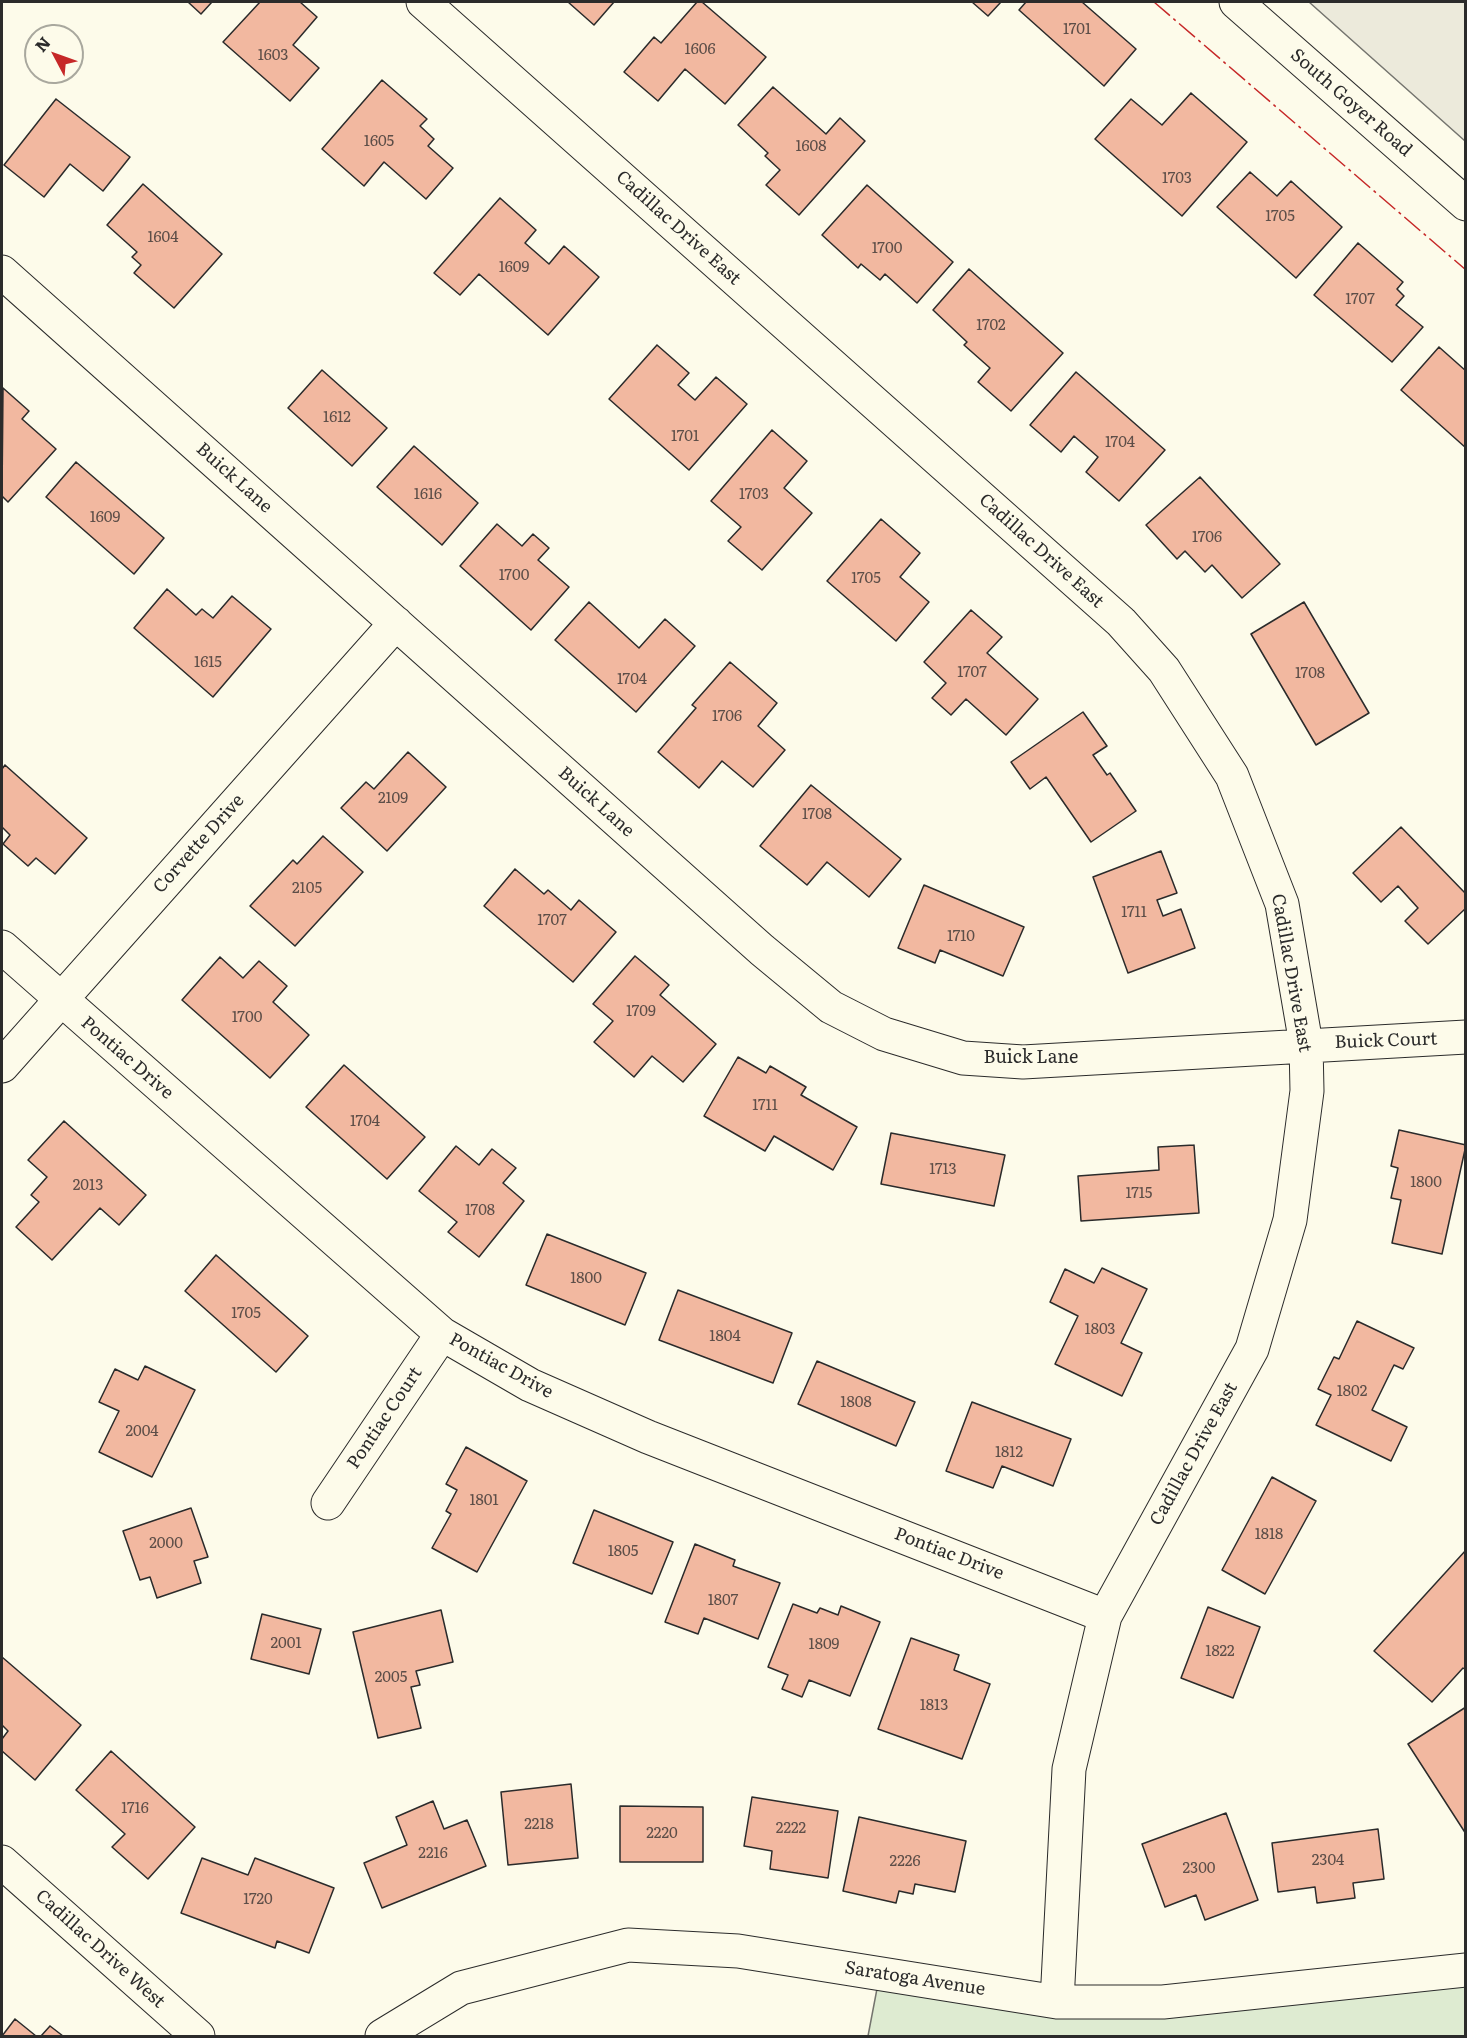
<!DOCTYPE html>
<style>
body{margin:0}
#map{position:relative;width:1467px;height:2038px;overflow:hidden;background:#fdfbea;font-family:Literata,serif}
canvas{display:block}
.frame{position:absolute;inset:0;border:3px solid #2b2b2b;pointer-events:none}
.north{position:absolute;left:24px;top:24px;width:60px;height:60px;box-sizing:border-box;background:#fdfbea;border:2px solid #a9a89e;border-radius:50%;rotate:311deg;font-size:16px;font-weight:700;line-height:24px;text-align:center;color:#2b2b2b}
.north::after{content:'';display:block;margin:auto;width:21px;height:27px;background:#c62828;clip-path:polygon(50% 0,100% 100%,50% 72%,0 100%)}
</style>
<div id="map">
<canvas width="1467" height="2038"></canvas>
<div class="frame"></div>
<div class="north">N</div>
</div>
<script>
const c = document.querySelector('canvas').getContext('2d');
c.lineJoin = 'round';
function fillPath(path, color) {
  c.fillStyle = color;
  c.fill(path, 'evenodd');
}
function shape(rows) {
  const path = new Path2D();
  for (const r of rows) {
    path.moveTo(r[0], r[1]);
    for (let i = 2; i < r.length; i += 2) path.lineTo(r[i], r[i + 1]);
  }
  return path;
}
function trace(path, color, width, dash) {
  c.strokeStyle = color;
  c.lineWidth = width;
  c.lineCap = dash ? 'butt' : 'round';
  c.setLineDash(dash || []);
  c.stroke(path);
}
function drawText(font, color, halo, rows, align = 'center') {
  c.font = font + ' Literata,serif';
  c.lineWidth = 4.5;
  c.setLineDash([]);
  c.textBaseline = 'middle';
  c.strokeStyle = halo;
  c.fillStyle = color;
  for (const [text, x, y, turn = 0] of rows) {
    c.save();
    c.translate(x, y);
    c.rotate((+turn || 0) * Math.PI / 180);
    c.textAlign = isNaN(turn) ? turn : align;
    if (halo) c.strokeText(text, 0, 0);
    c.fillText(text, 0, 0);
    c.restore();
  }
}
const green = shape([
 [1465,1970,1465,2036,868,2036,880,1973,1057,2002,1465,1970]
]);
fillPath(green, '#deebd1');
trace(green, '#74746e', 1.5);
const parking = shape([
 [1309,2,1465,2,1465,141,1309,2]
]);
fillPath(parking, '#eceadb');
trace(parking, '#74746e', 1.5);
const building = shape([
 [188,2,212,2,201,14,188,2],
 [260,2,300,2,317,17,293,45,319,68,290,101,223,42,260,2],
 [568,2,614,2,594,25,568,2],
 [697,2,702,2,766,57,725,104,685,69,658,101,624,72,654,37,661,43,697,2],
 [972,2,1001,2,988,16,972,2],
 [1026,2,1082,2,1136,49,1104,86,1019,10,1026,2],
 [382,80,427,119,420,126,434,139,428,146,453,168,426,199,384,162,364,186,322,149,382,80],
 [773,87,826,134,840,118,865,141,799,215,766,185,780,170,765,156,768,153,738,125,773,87],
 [1191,93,1247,142,1182,216,1095,139,1131,99,1162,125,1191,93],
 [56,99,130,157,103,191,70,164,44,197,4,165,56,99],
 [1250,172,1277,196,1291,181,1342,227,1296,278,1217,207,1250,172],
 [143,184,222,254,174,308,134,273,141,265,132,257,137,252,107,225,143,184],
 [867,185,953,262,917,303,885,274,880,280,861,264,858,268,822,235,867,185],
 [500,198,536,230,525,243,549,264,564,246,599,277,548,335,479,274,460,295,434,273,500,198],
 [1358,243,1403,282,1397,289,1404,296,1396,305,1423,327,1392,362,1314,295,1358,243],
 [969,269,1063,353,1011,411,978,382,990,368,964,345,967,342,933,310,969,269],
 [657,345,689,373,678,385,695,400,716,377,747,404,689,470,609,399,657,345],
 [1439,347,1466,371,1466,448,1401,390,1439,347],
 [322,370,387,428,352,466,288,408,322,370],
 [1076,372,1165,450,1119,501,1086,472,1098,457,1074,436,1061,452,1030,425,1076,372],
 [3,388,29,411,22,419,56,449,8,502,2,496,3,388],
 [772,430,807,461,784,488,812,513,762,570,728,541,741,527,711,501,772,430],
 [414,446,478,503,442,545,377,487,414,446],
 [76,462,164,538,134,574,46,497,76,462],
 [1200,477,1280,564,1242,598,1212,565,1205,572,1185,551,1177,559,1146,525,1200,477],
 [881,519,920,553,900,577,929,602,896,641,827,581,881,519],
 [497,524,522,546,533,534,549,548,538,560,569,587,531,630,460,566,497,524],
 [167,589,196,615,202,609,213,618,232,596,271,629,213,697,134,628,167,589],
 [589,602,639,648,665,619,695,646,636,712,555,640,589,602],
 [1304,602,1369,713,1316,745,1251,634,1304,602],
 [971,610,1002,637,987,653,1038,699,1006,735,966,699,951,715,932,698,946,683,924,662,971,610],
 [730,662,777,703,758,726,785,750,753,787,722,761,699,788,658,752,696,708,692,705,730,662],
 [1083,712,1107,746,1093,755,1107,775,1110,773,1136,811,1091,842,1046,777,1030,789,1011,762,1083,712],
 [408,752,446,787,387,851,341,808,366,782,374,789,408,752],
 [5,765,87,838,55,874,36,858,28,866,3,844,10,835,2,827,2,769,5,765],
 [811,785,901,859,869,897,827,862,807,885,760,846,811,785],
 [1401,827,1466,894,1466,908,1428,944,1405,921,1418,908,1398,886,1381,902,1353,873,1401,827],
 [323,836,363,872,295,946,250,906,293,860,297,864,323,836],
 [1161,851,1177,893,1157,900,1163,916,1181,909,1195,948,1128,973,1093,877,1161,851],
 [515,869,544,894,548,890,571,910,579,900,616,932,573,982,484,906,515,869],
 [924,885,1024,927,1003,976,940,950,935,963,898,948,924,885],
 [635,956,669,985,660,995,716,1044,683,1082,652,1056,634,1077,594,1042,613,1021,593,1004,635,956],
 [220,957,243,978,259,961,287,986,273,1002,309,1035,270,1078,182,1000,220,957],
 [738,1057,766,1073,770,1066,806,1087,801,1095,857,1127,833,1170,774,1136,765,1151,704,1116,738,1057],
 [344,1065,425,1137,387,1179,306,1107,344,1065],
 [64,1121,146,1195,119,1225,100,1208,52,1260,16,1227,39,1202,31,1195,47,1177,28,1160,64,1121],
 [1399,1130,1466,1145,1442,1254,1392,1243,1401,1200,1391,1198,1398,1168,1391,1166,1399,1130],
 [891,1133,1005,1155,994,1206,881,1184,891,1133],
 [1194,1145,1199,1213,1081,1221,1078,1176,1159,1170,1158,1147,1194,1145],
 [456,1146,479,1165,492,1149,516,1168,503,1183,524,1201,479,1257,448,1232,457,1222,419,1191,456,1146],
 [547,1234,646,1273,625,1325,526,1285,547,1234],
 [216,1255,308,1336,276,1372,185,1291,216,1255],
 [1102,1268,1147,1289,1121,1343,1142,1353,1122,1396,1055,1364,1078,1316,1050,1302,1065,1269,1094,1283,1102,1268],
 [678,1290,792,1333,773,1383,659,1340,678,1290],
 [1357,1321,1414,1348,1403,1369,1394,1365,1372,1410,1407,1427,1391,1461,1316,1425,1331,1395,1318,1389,1334,1357,1339,1359,1357,1321],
 [817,1361,915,1402,896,1446,798,1404,817,1361],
 [145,1366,195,1390,152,1477,99,1452,119,1411,99,1402,115,1369,138,1380,145,1366],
 [972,1402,1071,1439,1053,1486,1002,1466,993,1488,946,1471,972,1402],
 [466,1447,527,1481,477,1572,432,1548,451,1514,446,1511,457,1490,446,1484,466,1447],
 [1272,1477,1316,1501,1265,1594,1222,1570,1272,1477],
 [191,1508,208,1557,194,1561,201,1583,157,1598,150,1577,140,1580,123,1531,191,1508],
 [594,1510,673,1542,652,1594,573,1563,594,1510],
 [695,1544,735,1560,733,1566,780,1583,758,1639,704,1618,698,1634,665,1622,695,1544],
 [1466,1550,1466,1670,1463,1668,1432,1702,1374,1651,1466,1550],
 [793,1604,817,1613,820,1608,838,1615,841,1606,880,1622,850,1696,809,1680,802,1697,782,1689,788,1675,768,1667,793,1604],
 [1208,1607,1260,1627,1233,1698,1181,1678,1208,1607],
 [441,1610,453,1662,416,1671,420,1685,411,1687,421,1728,378,1738,353,1632,441,1610],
 [262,1614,321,1629,309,1674,251,1659,262,1614],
 [911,1638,959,1655,954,1670,990,1684,962,1759,878,1729,911,1638],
 [2,1657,81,1725,35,1780,2,1751,2,1739,8,1731,2,1725,2,1657],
 [1466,1707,1466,1834,1408,1744,1466,1707],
 [111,1751,195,1827,148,1879,112,1847,125,1834,76,1790,111,1751],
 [571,1784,578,1858,508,1865,501,1792,571,1784],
 [752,1797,838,1811,828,1878,770,1869,772,1851,744,1846,752,1797],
 [433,1801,444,1829,467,1820,486,1866,382,1908,364,1863,407,1845,396,1817,433,1801],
 [620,1806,703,1807,703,1862,620,1862,620,1806],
 [1226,1813,1258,1900,1205,1920,1196,1895,1165,1907,1142,1844,1226,1813],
 [859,1817,966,1841,955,1892,915,1884,913,1894,899,1891,896,1903,843,1891,859,1817],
 [1378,1829,1384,1879,1353,1883,1355,1898,1317,1903,1315,1887,1278,1892,1272,1843,1378,1829],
 [202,1858,248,1875,255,1858,334,1888,309,1953,277,1941,275,1948,181,1913,202,1858],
 [15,2019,36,2036,2,2036,15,2019],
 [50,2026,63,2036,41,2036,50,2026]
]);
fillPath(building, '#f2b8a0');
trace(building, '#2b2b2b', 1.5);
const minor = shape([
 [423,2,1121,622,1164,670,1232,776,1282,904,1306,1044,1307,1091,1290,1220,1252,1349,1105,1616,1069,1769,1057,2002],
 [1236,2,1466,204],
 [2,272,762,950,831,1007,884,1034,963,1058,1023,1062,1466,1037],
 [2,947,442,1334,530,1385,648,1437,1105,1616],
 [2,1066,396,623],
 [328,1503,442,1334],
 [2,1862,198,2036],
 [382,2036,461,1988,628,1945,738,1951,1057,2002,1163,2002,1466,1970]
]);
trace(minor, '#2b2b2b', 35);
trace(minor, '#fdfbea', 33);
trace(shape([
 [1154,2,1466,270]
]), '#c62828', 1.5, [21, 4.5, 3, 4.5]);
drawText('15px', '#5d4e48', null, [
 ["1701",1077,30],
 ["1606",700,50],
 ["1603",273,56],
 ["1605",379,142],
 ["1608",811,147],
 ["1703",1177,179],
 ["1705",1280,217],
 ["1604",163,238],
 ["1700",887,249],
 ["1609",514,268],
 ["1707",1360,300],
 ["1702",991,326],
 ["1612",337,418],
 ["1701",685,437],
 ["1704",1120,443],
 ["1616",428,495],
 ["1703",754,495],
 ["1609",105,518],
 ["1706",1207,538],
 ["1700",514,576],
 ["1705",866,579],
 ["1615",208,663],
 ["1707",972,673],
 ["1708",1310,674],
 ["1704",632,680],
 ["1706",727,717],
 ["2109",393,799],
 ["1708",817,815],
 ["2105",307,889],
 ["1711",1134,913],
 ["1707",552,921],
 ["1710",961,937],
 ["1709",641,1012],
 ["1700",247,1018],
 ["1711",765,1106],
 ["1704",365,1122],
 ["1713",943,1170],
 ["1800",1426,1183],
 ["2013",88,1186],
 ["1715",1139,1194],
 ["1708",480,1211],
 ["1800",586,1279],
 ["1705",246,1314],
 ["1803",1100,1330],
 ["1804",725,1337],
 ["1802",1352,1392],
 ["1808",856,1403],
 ["2004",142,1432],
 ["1812",1009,1453],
 ["1801",484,1501],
 ["1818",1269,1535],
 ["2000",166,1544],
 ["1805",623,1552],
 ["1807",723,1601],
 ["2001",286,1644],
 ["1809",824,1645],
 ["1822",1220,1652],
 ["2005",391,1678],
 ["1813",934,1706],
 ["1716",135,1809],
 ["2218",539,1825],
 ["2222",791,1829],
 ["2220",662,1834],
 ["2216",433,1854],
 ["2304",1328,1861],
 ["2226",905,1862],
 ["2300",1199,1869],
 ["1720",258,1900]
]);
drawText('18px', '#2b2b2b', '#fdfbea', [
 ["South Goyer Road",1351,103,41],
 ["Cadillac Drive East",678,228,42],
 ["Buick Lane",234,478,42],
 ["Cadillac Drive East",1041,551,42],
 ["Buick Lane",596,802,42],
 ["Corvette Drive",199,844,-48],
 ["Cadillac Drive East",1291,973,80],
 ["Buick Court",1386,1041,-2],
 ["Pontiac Drive",127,1058,41],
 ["Buick Lane",1031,1058],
 ["Pontiac Drive",501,1366,29],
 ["Pontiac Court",385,1418,-56],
 ["Cadillac Drive East",1194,1454,-61],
 ["Pontiac Drive",949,1554,21],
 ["Cadillac Drive West",100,1949,42],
 ["Saratoga Avenue",915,1979,9]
]);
</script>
